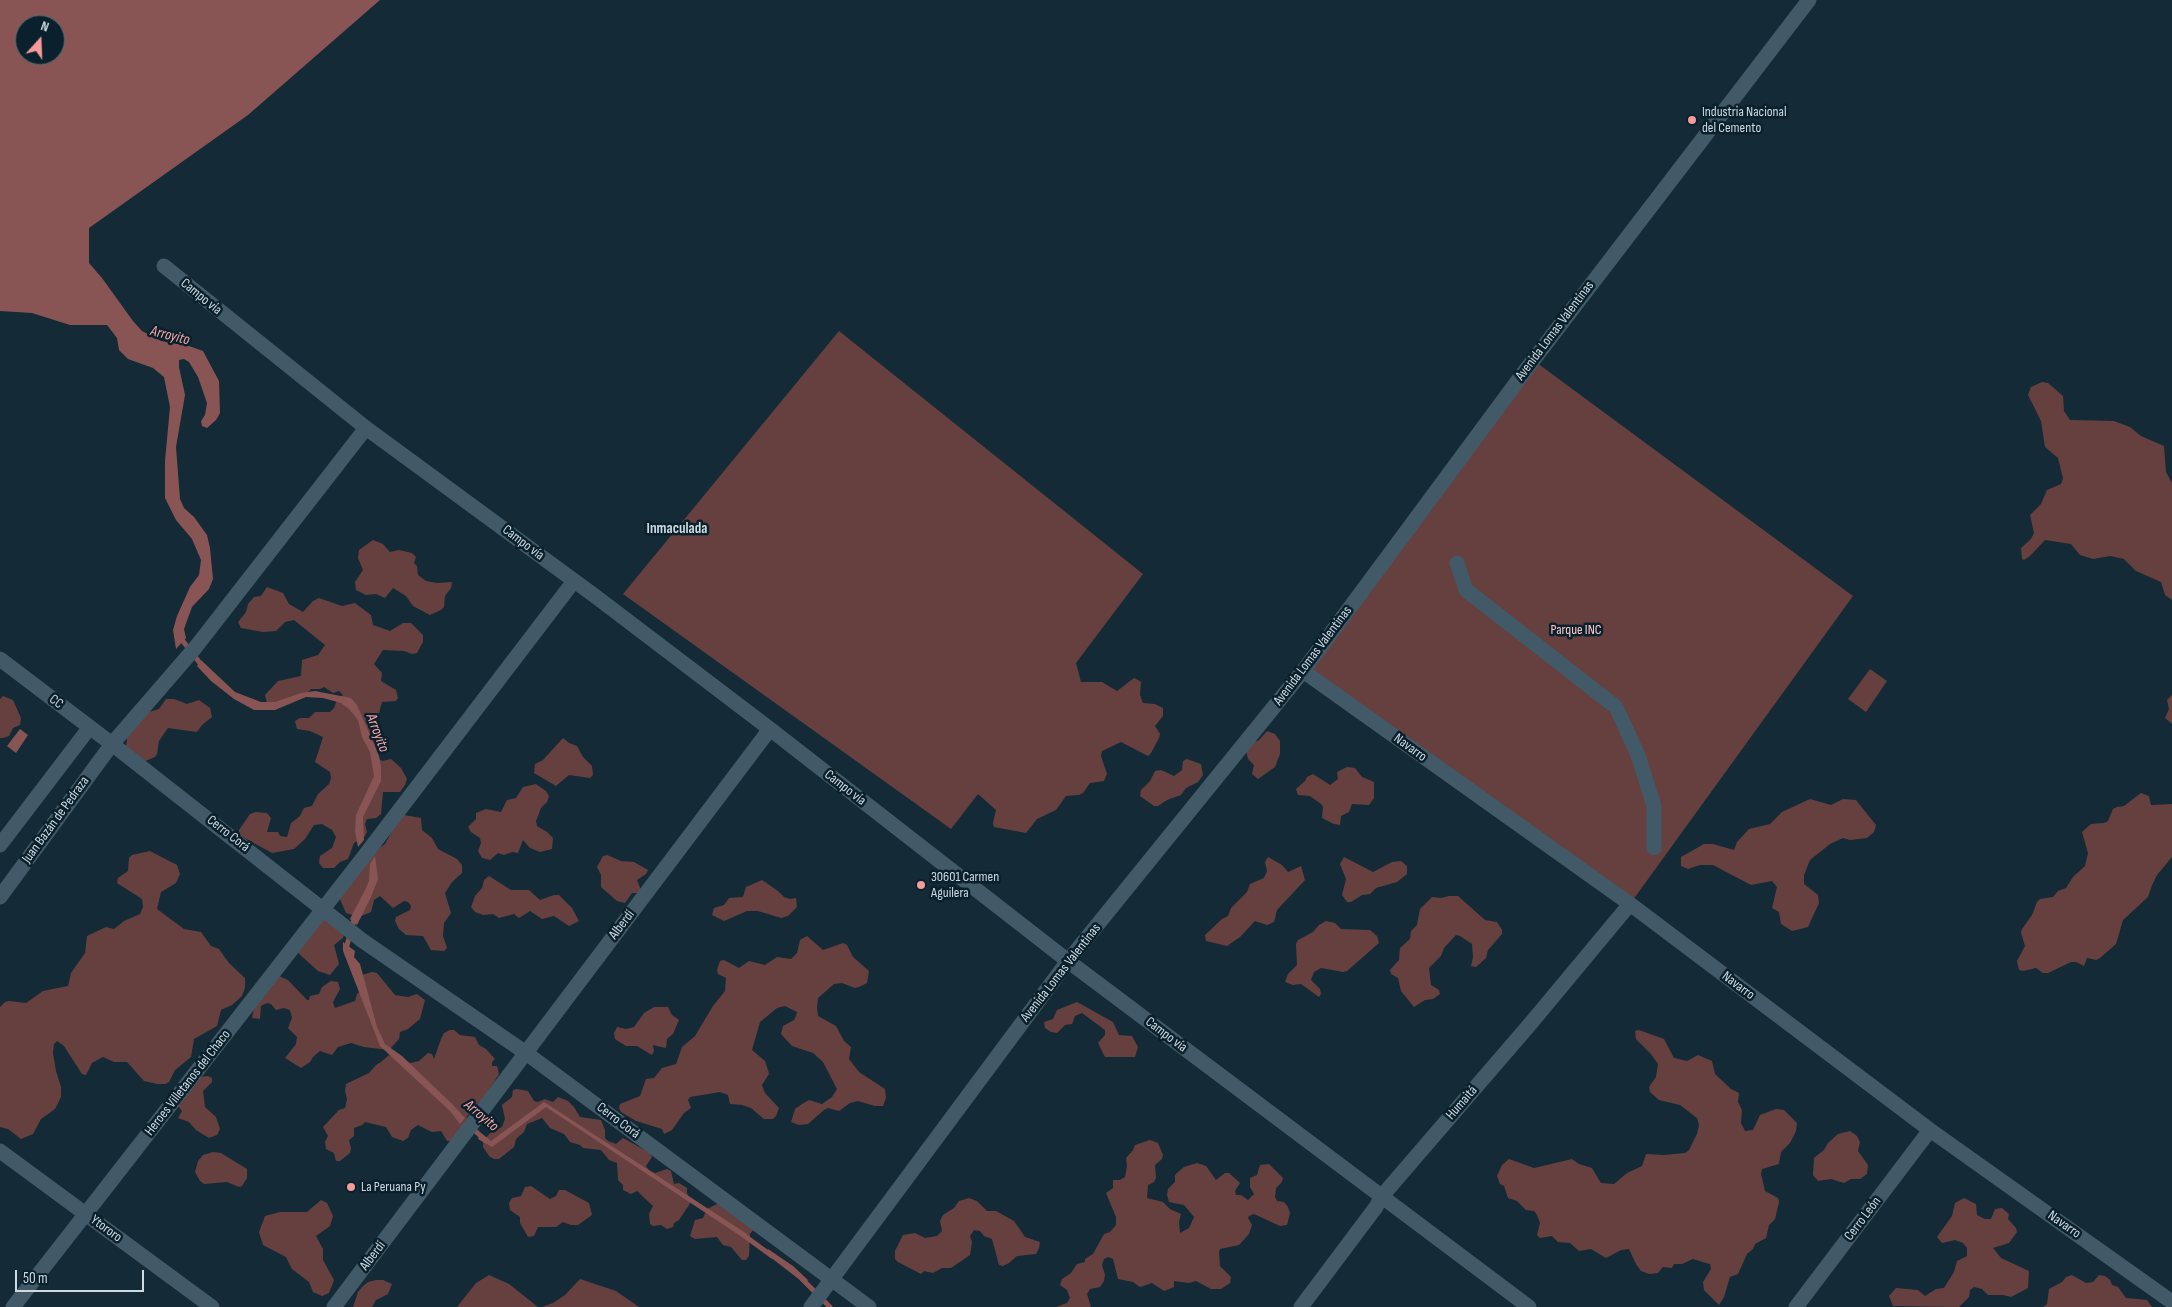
<!DOCTYPE html>
<meta charset="utf-8">
<style>
body{margin:0}
#map{position:relative;width:2172px;height:1307px;overflow:hidden;background:#142a36;font-family:"Sofia Sans Condensed",sans-serif}
canvas{display:block}
.north{position:absolute;left:15px;top:15px;width:50px;height:50px;box-sizing:border-box;background:#0a202c;border:1px solid #586a75;border-radius:50%;rotate:20deg;font-size:14px;font-weight:700;line-height:20px;text-align:center;color:#cddae2}
.north::after{content:'';display:block;margin:auto;width:18px;height:22px;background:#f59b99;clip-path:polygon(50% 0,100% 100%,50% 72%,0 100%)}
.scale{position:absolute;left:15px;top:1270px;width:129px;height:22px;box-sizing:border-box;border:2px solid #cddae2;border-top:0;padding-left:6px;font-size:15px;line-height:18px;white-space:nowrap;color:#cddae2;-webkit-text-stroke:4px #0a202c;paint-order:stroke}
</style>
<div id="map">
<canvas width="2172" height="1307"></canvas>
<div class="north">N</div>
<div class="scale">50 m</div>
</div>
<script>
const c = document.querySelector('canvas').getContext('2d');
c.lineJoin = 'round';
function fillPath(path, color) {
  c.fillStyle = color;
  c.fill(path, 'evenodd');
}
function shape(rows) {
  const path = new Path2D();
  for (const r of rows) {
    path.moveTo(r[0], r[1]);
    for (let i = 2; i < r.length; i += 2) path.lineTo(r[i], r[i + 1]);
  }
  return path;
}
function trace(path, color, width, dash) {
  c.strokeStyle = color;
  c.lineWidth = width;
  c.lineCap = dash ? 'butt' : 'round';
  c.setLineDash(dash || []);
  c.stroke(path);
}
function drawText(font, color, halo, rows, align = 'center') {
  c.font = font + ' "Sofia Sans Condensed",sans-serif';
  c.lineWidth = 5;
  c.setLineDash([]);
  c.textBaseline = 'middle';
  c.strokeStyle = halo;
  c.fillStyle = color;
  for (const [text, x, y, turn = 0] of rows) {
    c.save();
    c.translate(x, y);
    c.rotate((+turn || 0) * Math.PI / 180);
    c.textAlign = isNaN(turn) ? turn : align;
    if (halo) c.strokeText(text, 0, 0);
    c.fillText(text, 0, 0);
    c.restore();
  }
}
fillPath(shape([
 [839,331,1143,574,1076,663,1081,682,1102,682,1117,691,1134,678,1138,680,1141,682,1140,695,1143,703,1155,704,1163,708,1163,716,1155,726,1160,734,1159,738,1151,753,1148,756,1121,742,1102,751,1101,756,1107,774,1104,781,1090,783,1083,793,1079,795,1066,796,1056,810,1037,819,1026,833,994,827,993,823,996,810,978,794,951,829,623,594],
 [1533,360,1853,596,1630,904,1303,671],
 [2042,382,2048,383,2063,396,2064,411,2070,420,2114,421,2130,427,2141,436,2164,446,2166,472,2172,483,2172,600,2165,595,2161,582,2136,571,2124,559,2110,556,2093,559,2080,555,2071,544,2045,540,2030,556,2024,560,2022,559,2021,548,2031,539,2034,533,2030,515,2041,504,2047,490,2061,484,2063,478,2058,458,2045,447,2041,421,2028,395,2031,387],
 [373,540,383,544,390,552,399,550,412,553,416,557,414,563,417,566,418,575,426,581,437,583,452,582,451,588,445,596,444,607,441,610,430,615,413,606,406,596,393,588,385,598,376,594,366,595,356,590,355,582,363,570,358,558,359,550],
 [267,587,283,593,289,604,303,612,313,601,319,598,342,606,355,603,371,615,373,625,390,631,403,623,411,623,423,635,423,642,417,653,412,654,404,651,383,650,374,664,382,673,381,681,396,690,398,698,396,701,382,702,379,713,371,719,372,728,370,734,377,741,376,755,379,759,382,761,391,759,401,768,407,779,405,785,400,792,383,792,381,814,376,818,367,819,365,824,367,832,365,836,354,843,348,859,340,862,334,868,323,868,319,863,320,856,332,848,336,837,332,830,322,824,314,825,305,839,294,849,272,853,239,835,239,830,250,814,256,812,267,813,271,818,267,832,278,832,280,836,287,837,291,823,300,816,304,808,312,806,318,794,329,784,331,778,330,772,315,762,323,737,310,731,297,729,295,721,300,718,309,718,315,712,330,712,334,708,337,700,343,695,339,691,333,693,324,687,320,689,311,689,305,695,286,702,267,703,265,695,278,681,301,676,302,660,318,655,325,645,294,620,285,622,276,631,263,632,241,628,238,622,246,612,248,604,254,597,261,596],
 [1870,669,1887,681,1866,712,1848,699],
 [2172,695,2172,724,2165,718,2169,709,2167,700],
 [3,696,13,700,21,718,20,725,13,728,9,736,3,738,0,738,0,699],
 [166,699,174,699,187,704,199,700,210,708,212,717,202,725,197,732,168,728,159,741,157,754,155,757,143,762,125,749,127,741,126,733,142,714,159,709],
 [1267,731,1275,734,1280,741,1280,754,1275,767,1258,779,1252,774,1254,765,1248,759,1246,751,1251,744,1259,740],
 [563,738,569,743,577,746,583,757,592,766,593,775,590,778,569,775,556,786,534,773,535,764,543,760],
 [1187,759,1201,764,1203,775,1198,782,1186,788,1181,795,1167,800,1158,806,1154,806,1140,796,1141,790,1150,781,1155,771,1161,770,1174,776,1182,770,1183,761],
 [1347,767,1355,768,1362,777,1374,782,1374,798,1369,805,1352,804,1349,812,1341,816,1340,825,1334,824,1322,818,1323,807,1321,804,1310,796,1298,795,1296,789,1305,781,1307,777,1313,774,1330,785,1338,779,1337,772],
 [536,784,546,791,549,796,547,802,541,808,536,821,537,826,547,832,553,838,552,849,540,852,530,848,523,840,518,853,512,852,504,855,498,853,490,860,482,858,478,851,481,843,480,838,471,832,468,827,476,819,476,813,486,809,501,812,507,800,516,798,523,787],
 [2141,793,2149,796,2151,805,2172,804,2172,857,2157,875,2152,885,2148,897,2123,920,2116,944,2100,958,2096,960,2087,958,2084,966,2076,962,2071,962,2048,973,2043,973,2036,968,2023,971,2019,970,2017,961,2025,946,2021,933,2022,929,2032,915,2037,902,2040,899,2053,897,2058,891,2066,888,2073,877,2085,866,2088,853,2082,832,2091,824,2104,823,2108,821,2113,809,2117,807,2124,806],
 [1810,799,1831,805,1843,799,1856,800,1876,825,1874,832,1867,838,1850,840,1843,838,1830,844,1810,860,1804,875,1804,884,1818,895,1819,903,1808,927,1792,931,1781,924,1779,912,1772,908,1777,887,1772,881,1751,885,1713,865,1700,865,1688,869,1681,866,1681,857,1704,844,1713,844,1734,850,1737,842,1749,829,1770,824,1782,812],
 [404,815,421,818,422,830,432,838,438,849,457,859,462,865,462,873,452,882,445,893,451,913,444,923,443,936,447,948,444,951,431,950,423,936,406,935,399,929,395,921,396,917,410,910,411,906,408,902,404,901,393,908,380,896,374,900,371,912,359,917,346,913,339,897,374,852,385,844,400,817],
 [150,851,177,865,180,874,176,883,161,892,157,909,184,929,201,932,211,946,219,949,229,963,245,978,245,988,242,996,232,1005,221,1010,217,1026,194,1039,191,1057,175,1070,169,1082,165,1084,157,1084,144,1081,127,1062,114,1062,103,1057,92,1063,86,1075,82,1074,64,1046,57,1041,54,1044,53,1053,56,1071,61,1087,61,1097,55,1109,41,1119,33,1134,21,1139,8,1129,0,1127,0,1007,5,1002,9,1001,26,1003,43,991,68,986,71,973,85,953,87,936,106,927,114,929,124,921,140,914,143,907,142,899,117,883,118,878,128,871,129,858,132,855],
 [607,855,621,861,634,862,648,870,646,874,637,880,641,890,638,893,632,893,625,903,617,901,601,887,601,875,597,867,603,856],
 [1268,857,1282,865,1288,872,1301,866,1305,880,1277,910,1274,922,1267,925,1255,921,1240,937,1227,946,1206,941,1205,935,1222,919,1228,916,1231,908,1247,892,1250,884,1264,878,1267,871,1265,862],
 [1344,857,1373,872,1392,862,1401,861,1407,866,1407,874,1397,882,1376,888,1370,894,1362,895,1351,902,1347,902,1342,895,1346,879,1340,864],
 [489,876,511,890,529,890,540,900,554,895,559,895,572,908,579,921,569,926,554,916,542,919,530,911,519,918,514,914,499,918,493,914,483,915,475,912,471,907,475,896,482,888,484,880],
 [762,880,778,891,784,897,790,899,796,898,797,907,788,916,781,918,758,911,747,911,724,921,712,915,714,908,724,905,729,898,743,897,746,887],
 [1449,896,1458,896,1485,920,1497,922,1502,930,1502,934,1488,950,1486,958,1476,967,1471,966,1473,957,1472,944,1460,936,1456,935,1444,948,1441,956,1429,968,1431,985,1439,990,1440,994,1433,999,1425,1000,1414,1007,1401,991,1398,978,1391,974,1390,970,1399,960,1400,948,1410,939,1411,931,1417,925,1420,909,1432,897,1441,898],
 [321,918,345,930,343,938,334,945,339,964,330,975,318,971,297,952],
 [1326,921,1335,923,1341,929,1370,930,1377,936,1379,943,1347,971,1343,972,1321,968,1314,972,1311,980,1320,989,1321,994,1319,997,1301,984,1293,985,1285,982,1288,974,1297,965,1296,944,1298,940,1313,932,1319,925],
 [807,936,823,950,843,943,847,945,853,957,869,971,867,983,859,987,855,988,842,983,834,984,818,998,817,1008,818,1016,836,1026,844,1041,851,1047,849,1059,859,1072,885,1089,886,1098,883,1106,875,1106,858,1101,850,1103,839,1111,828,1108,824,1110,808,1124,799,1125,791,1122,795,1109,802,1104,809,1100,822,1104,832,1097,837,1089,823,1062,813,1053,792,1046,781,1034,783,1026,794,1020,796,1016,797,1012,785,1006,777,1008,760,1022,752,1050,765,1061,768,1070,769,1074,762,1085,765,1093,779,1108,776,1116,773,1119,764,1119,751,1108,742,1105,730,1104,728,1095,720,1092,690,1097,688,1100,691,1108,684,1113,672,1130,664,1134,662,1129,636,1121,621,1112,619,1108,620,1104,640,1096,646,1079,654,1078,662,1068,676,1064,682,1047,695,1036,713,1006,725,991,726,978,718,974,717,970,720,961,724,960,739,968,749,961,765,965,777,957,791,959,797,953,800,940],
 [372,972,377,973,395,995,408,997,417,994,425,1000,420,1019,408,1029,400,1032,399,1039,389,1050,364,1047,351,1043,338,1047,332,1055,320,1051,313,1057,310,1062,301,1068,285,1058,296,1044,297,1037,288,1028,292,1018,290,1010,284,1008,276,1010,271,1004,267,1003,261,1006,260,1019,252,1018,254,1008,279,976,288,980,307,1000,309,1000,310,996,319,994,322,987,331,981,338,982,340,989,333,1002,335,1008,355,1001,357,994,363,990,362,975],
 [1077,1002,1113,1022,1119,1035,1132,1036,1138,1047,1135,1057,1105,1057,1098,1043,1105,1035,1105,1030,1082,1013,1075,1016,1072,1024,1065,1025,1057,1033,1051,1032,1045,1028,1044,1022,1053,1019,1057,1010],
 [654,1007,668,1007,672,1015,679,1020,673,1034,667,1039,666,1048,653,1045,654,1051,652,1055,637,1046,626,1046,615,1039,614,1033,617,1027,626,1029,634,1027,644,1013],
 [450,1030,454,1030,460,1035,475,1037,479,1045,486,1049,495,1059,492,1062,492,1066,497,1066,499,1074,483,1100,478,1103,476,1109,467,1116,466,1125,451,1141,447,1141,441,1131,432,1132,418,1125,411,1130,408,1138,403,1141,392,1137,386,1127,365,1122,362,1125,354,1128,354,1136,349,1140,351,1148,350,1153,340,1161,336,1161,334,1153,326,1149,325,1142,328,1136,323,1127,339,1110,345,1108,347,1099,345,1091,346,1084,369,1073,376,1065,381,1062,389,1055,410,1063,419,1061,428,1053,432,1054,434,1059,441,1039,444,1033],
 [1639,1030,1664,1039,1674,1058,1687,1061,1698,1055,1712,1061,1715,1074,1731,1089,1739,1093,1738,1102,1742,1110,1741,1123,1745,1131,1753,1130,1760,1115,1776,1109,1784,1110,1797,1123,1796,1131,1790,1143,1781,1152,1779,1164,1762,1169,1761,1174,1765,1191,1778,1198,1779,1202,1775,1219,1769,1225,1766,1238,1755,1244,1753,1249,1747,1254,1738,1274,1730,1277,1724,1297,1719,1305,1704,1290,1703,1282,1711,1269,1710,1264,1706,1263,1693,1259,1682,1264,1674,1264,1672,1268,1663,1267,1658,1273,1649,1274,1641,1271,1636,1264,1629,1249,1621,1250,1606,1258,1591,1249,1579,1251,1570,1243,1558,1242,1552,1236,1540,1238,1537,1235,1540,1223,1537,1215,1534,1211,1526,1210,1517,1201,1508,1198,1504,1186,1500,1184,1497,1176,1502,1165,1509,1159,1534,1168,1572,1159,1579,1164,1592,1168,1601,1183,1614,1184,1627,1173,1642,1166,1646,1154,1664,1155,1685,1153,1689,1150,1697,1134,1699,1125,1697,1118,1680,1105,1659,1100,1650,1092,1649,1087,1656,1077,1658,1064,1651,1054,1636,1039,1635,1031],
 [208,1076,212,1078,212,1082,203,1091,205,1107,216,1117,220,1129,217,1135,209,1138,196,1130,189,1122,178,1118,182,1111,178,1106,199,1077],
 [517,1089,528,1091,534,1101,538,1102,545,1099,553,1102,558,1097,568,1101,574,1107,580,1117,601,1120,605,1130,605,1138,608,1141,616,1144,623,1138,650,1153,652,1157,646,1166,649,1170,655,1173,667,1169,671,1171,674,1184,679,1183,687,1188,687,1193,691,1202,679,1220,674,1223,673,1227,667,1229,661,1225,653,1226,650,1224,649,1214,653,1206,637,1191,631,1194,623,1190,623,1185,618,1180,617,1163,609,1160,601,1150,583,1148,580,1145,570,1142,564,1134,550,1128,542,1118,527,1124,524,1132,516,1139,514,1147,499,1159,494,1159,489,1156,483,1147,483,1141,493,1130,502,1127,505,1119,502,1105,512,1097,513,1090],
 [1850,1131,1857,1136,1860,1142,1858,1151,1868,1165,1867,1174,1860,1179,1851,1179,1844,1183,1831,1179,1818,1181,1813,1175,1814,1158,1824,1150,1828,1143,1838,1134],
 [1150,1140,1158,1143,1163,1155,1162,1159,1155,1165,1156,1178,1154,1182,1148,1185,1147,1198,1163,1202,1170,1209,1181,1214,1179,1222,1180,1233,1189,1228,1194,1217,1184,1205,1169,1202,1167,1195,1168,1189,1175,1182,1175,1175,1178,1172,1184,1167,1197,1163,1206,1166,1216,1180,1225,1173,1229,1173,1240,1183,1235,1191,1236,1195,1241,1195,1248,1200,1254,1194,1250,1187,1250,1178,1257,1175,1260,1165,1269,1164,1283,1178,1282,1182,1276,1188,1275,1197,1277,1201,1284,1202,1288,1207,1290,1213,1287,1225,1280,1226,1254,1214,1249,1216,1248,1218,1252,1225,1249,1234,1239,1245,1220,1249,1219,1252,1220,1266,1231,1277,1230,1283,1221,1289,1211,1289,1196,1281,1189,1283,1174,1281,1174,1287,1164,1291,1152,1283,1140,1287,1133,1282,1118,1279,1113,1259,1108,1257,1104,1259,1102,1265,1105,1275,1104,1281,1100,1287,1090,1289,1087,1294,1091,1307,1056,1307,1067,1303,1070,1298,1067,1290,1060,1285,1062,1279,1071,1273,1077,1264,1085,1262,1085,1259,1093,1254,1104,1234,1110,1232,1116,1225,1116,1217,1106,1193,1113,1188,1113,1180,1120,1180,1125,1177,1127,1166,1126,1158,1133,1150,1135,1145],
 [213,1152,221,1153,247,1169,247,1178,242,1186,239,1187,227,1182,204,1184,200,1181,195,1172,198,1161,203,1155],
 [531,1186,550,1199,556,1196,559,1190,565,1190,589,1203,592,1215,578,1225,571,1225,563,1222,556,1227,538,1227,534,1236,528,1237,520,1223,520,1217,510,1210,509,1203,512,1198,521,1196,525,1187],
 [969,1198,977,1201,987,1211,996,1211,1014,1221,1025,1237,1040,1242,1039,1248,1036,1254,1017,1256,1009,1263,1003,1266,999,1265,992,1239,984,1236,980,1231,974,1230,970,1236,972,1242,970,1255,951,1268,942,1268,933,1273,924,1271,921,1274,898,1262,895,1259,895,1251,903,1235,915,1233,925,1238,937,1236,942,1231,940,1221,943,1215,954,1208,959,1201],
 [1964,1198,1976,1204,1977,1215,1985,1219,1991,1219,1995,1209,2002,1208,2009,1214,2008,1219,2016,1228,2017,1232,2009,1243,1993,1248,2001,1258,2029,1271,2028,1288,2011,1297,2003,1295,1988,1295,1982,1289,1974,1287,1970,1290,1969,1297,1959,1307,1893,1306,1889,1296,1896,1288,1918,1290,1925,1296,1936,1289,1944,1288,1954,1272,1957,1261,1967,1256,1967,1248,1963,1243,1955,1240,1942,1243,1937,1237,1952,1216,1955,1203],
 [321,1200,327,1203,333,1216,330,1226,316,1236,323,1249,323,1260,334,1280,329,1293,322,1296,313,1292,309,1282,292,1269,286,1257,263,1245,259,1232,265,1216,280,1212,307,1212],
 [719,1203,754,1229,750,1234,749,1256,746,1260,742,1260,731,1247,723,1245,717,1237,695,1239,690,1236,695,1220,703,1218,707,1209],
 [489,1275,509,1284,538,1307,457,1307,476,1283],
 [2072,1275,2086,1283,2093,1282,2099,1275,2105,1276,2110,1280,2112,1285,2118,1287,2126,1298,2147,1300,2152,1307,2043,1307,2047,1304,2049,1289,2062,1282,2066,1277],
 [580,1279,616,1291,639,1307,542,1307,553,1303,565,1295],
 [376,1280,383,1280,392,1284,388,1294,376,1300,372,1307,353,1307,358,1292,363,1286,368,1282]
]), '#66403f');
fillPath(shape([
 [0,0,380,0,248,115,89,228,89,263,102,278,133,321,142,331,161,341,189,346,203,351,219,381,220,413,216,420,207,428,202,426,201,421,205,415,207,403,198,377,189,362,184,359,179,360,179,367,185,395,176,447,180,499,184,508,194,517,207,535,210,548,213,579,209,589,192,607,184,629,186,638,176,649,173,630,177,616,190,587,199,575,201,560,192,539,176,520,165,498,165,461,170,407,164,377,153,368,128,359,119,350,117,338,107,325,70,325,32,313,0,311],
 [25,25,55,25,55,55,25,55],
 [201,660,235,692,261,702,275,702,301,693,315,691,351,698,357,705,379,756,381,767,381,781,363,817,364,840,358,847,355,831,356,815,374,776,370,752,362,737,358,720,349,709,341,703,323,698,306,697,275,710,254,710,234,699,211,681,197,666],
 [20,729,28,735,16,753,7,746],
 [375,856,378,879,371,897,357,925,350,919,365,890,369,881,370,864],
 [343,942,355,951,354,957,360,964,377,1027,385,1044,402,1056,453,1105,465,1118,460,1124,451,1112,380,1046,343,951],
 [544,1102,747,1234,745,1239,546,1107,492,1147,478,1139,481,1133,491,1141],
 [768,1249,793,1266,808,1280,805,1284,765,1253]
]), '#885554');
trace(shape([
 [179,636,203,667],
 [346,949,355,916],
 [471,1127,485,1140],
 [742,1234,772,1256],
 [802,1279,830,1307]
]), '#885554', 5);
trace(shape([
 [164,266,366,428,595,596,770,729,1068,961,1529,1307],
 [1457,563,1466,590,1616,707,1638,755,1654,806,1654,848],
 [0,659,112,744,363,941,526,1053,869,1307],
 [1303,671,1630,904,1930,1130,2172,1302],
 [0,845,90,727],
 [0,897,112,744,195,648,366,428],
 [0,1151,212,1307],
 [13,1307,362,859,574,581],
 [334,1307,770,729],
 [811,1307,1068,961,1303,671,1525,371,1809,0],
 [1301,1307,1376,1207,1382,1196,1531,1023,1630,904],
 [1796,1307,1930,1130]
]), '#425967', 15);
for (const [x, y, r, color] of [
 [1692,120,5,"#f59b99"],
 [921,885,5,"#f59b99"],
 [351,1187,5,"#f59b99"]
]) {
  const dot = new Path2D();
  dot.arc(x, y, r, 0, 2 * Math.PI);
  c.fillStyle = color;
  c.fill(dot);
  trace(dot, '#0a202c', 2);
}
drawText('14px', '#cddae2', '#0a202c', [
 ["Industria Nacional",1702,112],
 ["del Cemento",1702,128],
 ["30601 Carmen",931,877],
 ["Aguilera",931,893],
 ["La Peruana Py",361,1187]
], 'left');
drawText('14px', '#cddae2', '#0a202c', [
 ["Campo vía",201,297,39],
 ["Avenida Lomas Valentinas",1555,331,-53],
 ["Campo vía",523,543,37],
 ["Avenida Lomas Valentinas",1313,656,-53],
 ["CC",56,702,37],
 ["Navarro",1410,748,36],
 ["Campo vía",845,788,38],
 ["Juan Bazán de Pedraza",56,820,-54],
 ["Cerro Corá",228,834,38],
 ["Alberdi",622,925,-53],
 ["Avenida Lomas Valentinas",1061,973,-52],
 ["Navarro",1738,986,37],
 ["Campo vía",1166,1035,37],
 ["Heroes Villetanos del Chaco",188,1083,-52],
 ["Humaitá",1462,1103,-49],
 ["Cerro Corá",618,1121,37],
 ["Cerro León",1863,1219,-53],
 ["Navarro",2064,1225,35],
 ["Ytororo",106,1229,36],
 ["Alberdi",373,1256,-53]
]);
drawText('14px', '#fdc9c7', '#0a202c', [
 ["Parque INC",1576,630]
]);
drawText('italic 15px', '#fca9a7', '#0a202c', [
 ["Arroyito",170,336,14],
 ["Arroyito",377,733,69],
 ["Arroyito",481,1116,40]
]);
drawText('bold 15px', '#cddae2', '#0a202c', [
 ["Inmaculada",677,529]
]);
</script>
